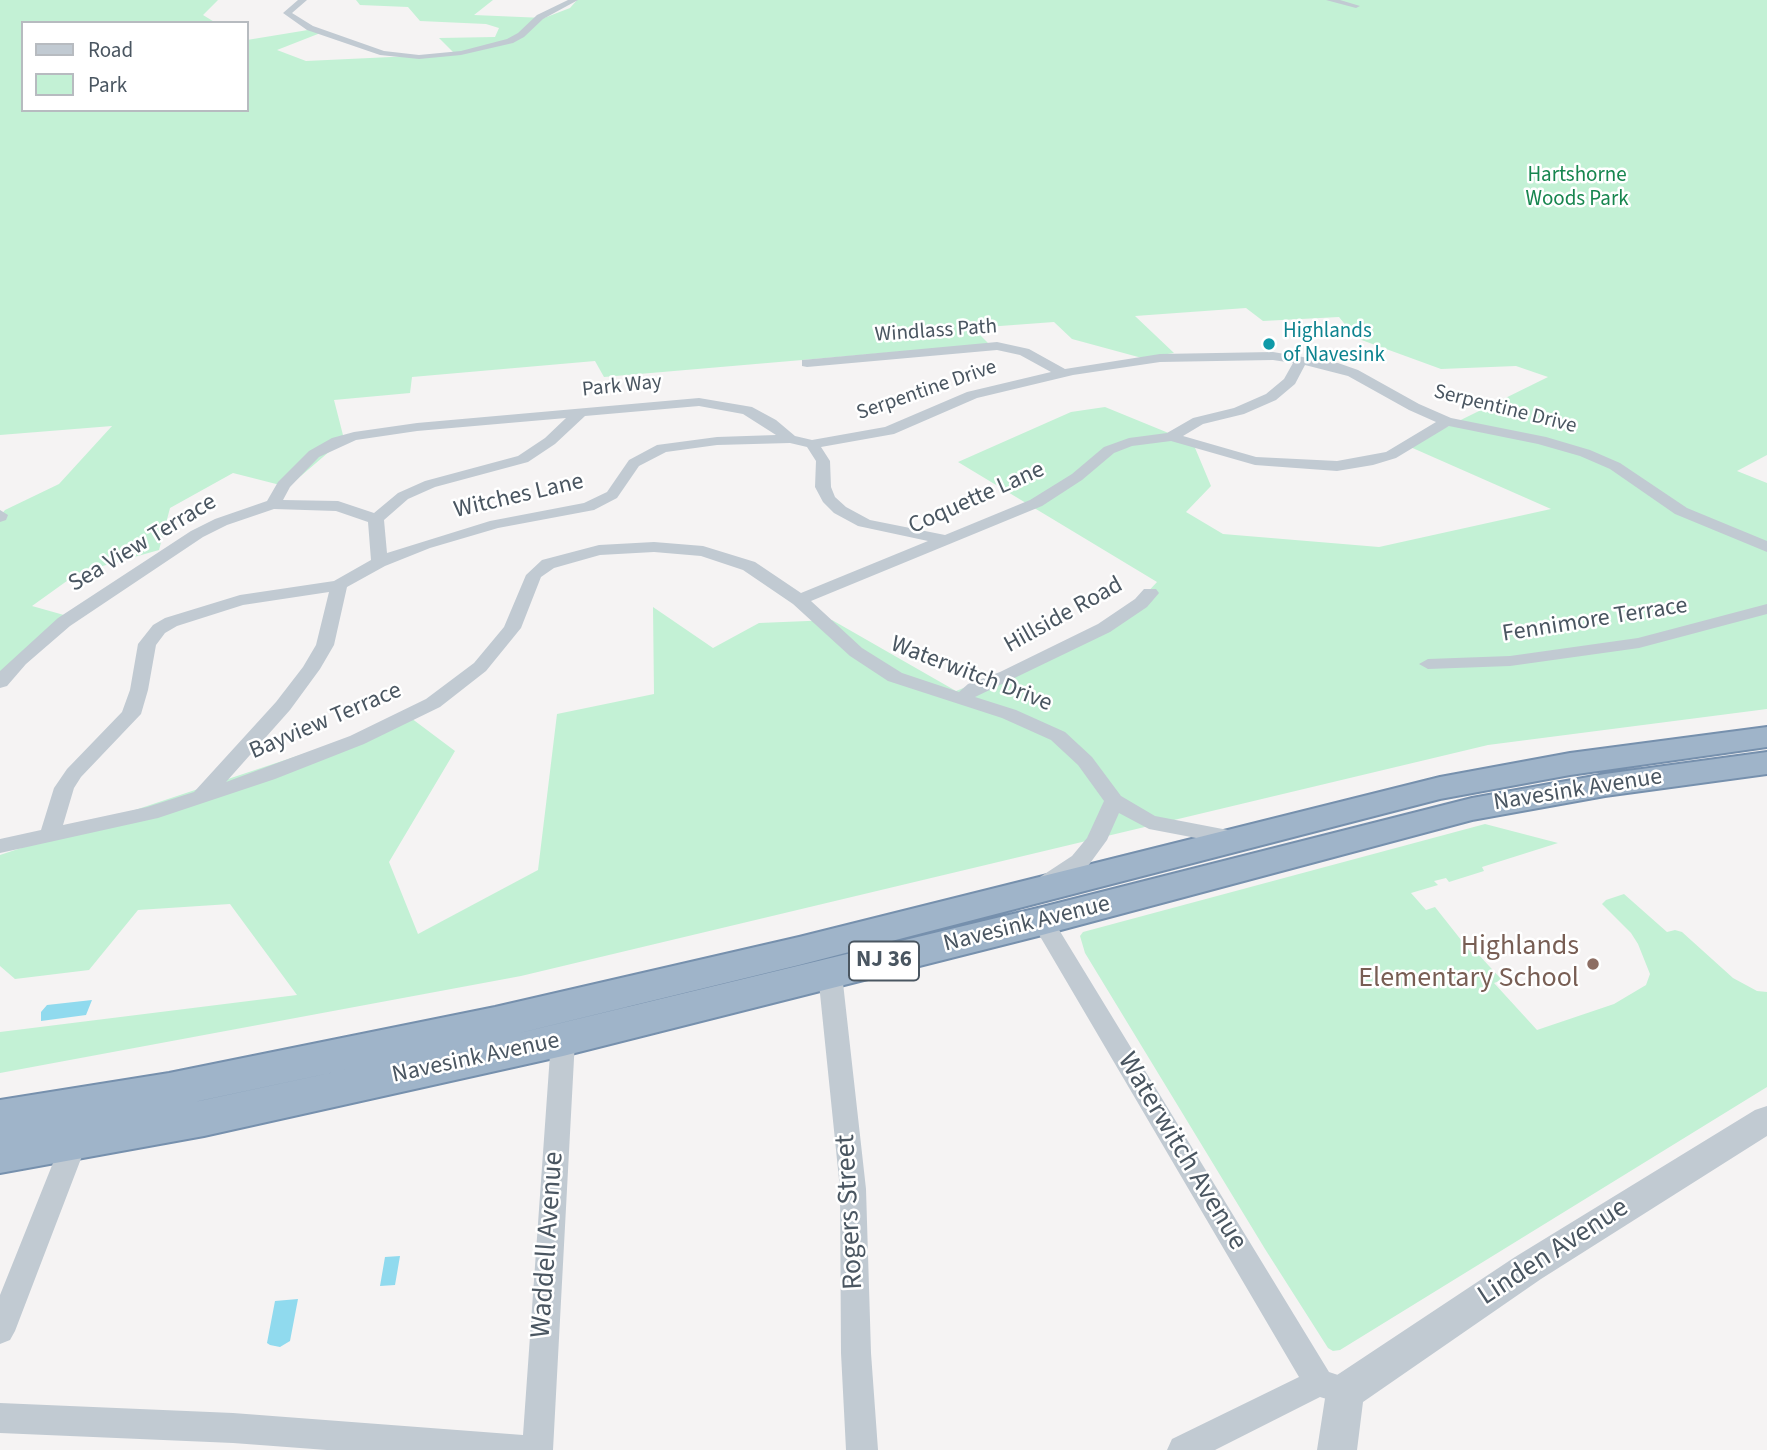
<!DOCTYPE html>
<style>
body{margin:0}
#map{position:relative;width:1767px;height:1450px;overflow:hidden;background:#f5f3f3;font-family:"Source Sans 3",sans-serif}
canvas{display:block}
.legend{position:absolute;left:21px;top:21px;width:228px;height:91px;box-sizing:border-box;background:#fff;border:2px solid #b7bbc0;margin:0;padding:9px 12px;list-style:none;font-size:21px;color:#4a5661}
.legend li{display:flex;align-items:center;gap:14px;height:35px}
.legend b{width:35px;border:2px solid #b7bbc0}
</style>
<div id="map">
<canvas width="1767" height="1450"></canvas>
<ul class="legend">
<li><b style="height:9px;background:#c1cad2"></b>Road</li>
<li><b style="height:19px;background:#c3f1d5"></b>Park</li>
</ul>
</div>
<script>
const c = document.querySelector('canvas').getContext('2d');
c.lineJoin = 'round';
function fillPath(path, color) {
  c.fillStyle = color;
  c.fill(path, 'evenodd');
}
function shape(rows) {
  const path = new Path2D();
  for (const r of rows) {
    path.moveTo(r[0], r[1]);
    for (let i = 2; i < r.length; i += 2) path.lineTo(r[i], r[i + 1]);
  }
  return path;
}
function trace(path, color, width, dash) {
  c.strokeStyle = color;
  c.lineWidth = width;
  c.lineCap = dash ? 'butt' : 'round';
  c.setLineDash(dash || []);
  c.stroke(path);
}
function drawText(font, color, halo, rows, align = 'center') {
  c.font = font + ' "Source Sans 3",sans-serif';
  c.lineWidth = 5;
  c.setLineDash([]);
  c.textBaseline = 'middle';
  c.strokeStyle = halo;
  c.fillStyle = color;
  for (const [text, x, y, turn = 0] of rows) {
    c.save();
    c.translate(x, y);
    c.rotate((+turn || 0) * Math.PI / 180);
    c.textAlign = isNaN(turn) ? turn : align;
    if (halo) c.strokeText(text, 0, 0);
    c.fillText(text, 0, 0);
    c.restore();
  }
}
fillPath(shape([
 [0,0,218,0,203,15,216,23,23,23,23,110,247,110,247,40,314,29,323,32,277,50,306,61,455,54,439,38,495,37,499,28,486,24,420,21,408,7,360,5,356,0,493,0,474,15,544,18,570,8,577,0,1767,0,1767,455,1737,471,1767,483,1767,709,1488,745,521,976,0,1073,0,1032,297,995,230,904,138,910,89,970,15,979,0,966,0,855,411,718,455,751,389,862,418,934,538,870,557,714,654,694,653,607,713,648,759,623,832,620,956,691,1115,627,1157,582,958,462,1071,412,1105,407,1193,443,1211,486,1186,512,1223,534,1379,547,1551,509,1408,446,1548,377,1516,366,1441,369,1356,338,1339,317,1263,321,1246,308,1135,316,1174,353,1142,358,1072,339,1054,322,973,328,989,344,604,377,595,361,412,377,410,393,334,400,344,439,288,487,233,473,170,508,159,550,78,573,32,606,71,617,0,681,0,516,5,510,59,484,112,426,0,435],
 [1485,824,1558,843,1482,867,1484,871,1449,882,1446,878,1434,881,1438,885,1411,893,1426,910,1435,907,1473,955,1478,954,1502,980,1494,983,1537,1030,1614,1004,1646,985,1650,974,1638,944,1631,933,1602,904,1606,900,1624,894,1667,932,1675,930,1682,932,1733,978,1757,991,1767,992,1767,1087,1340,1350,1333,1351,1328,1348,1265,1249,1085,953,1080,936,1083,932]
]), '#c3f1d5');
fillPath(shape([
 [92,1000,86,1015,41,1021,41,1012,47,1005],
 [400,1256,395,1285,380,1286,385,1257],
 [298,1299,290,1341,280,1347,270,1345,267,1343,275,1301]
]), '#90daee');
const trunk = shape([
 [1767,727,1767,747,1570,775,1440,799,799,965,507,1036,1042,907,1472,798,1605,774,1767,752,1767,774,1605,796,1472,820,1042,935,563,1056,204,1136,0,1173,0,1100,169,1073,495,1007,799,937,1440,777,1570,753,1767,727],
 [358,1067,204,1100,194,1102,358,1067]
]);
trace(trunk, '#7690ad', 4);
fillPath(shape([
 [298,0,307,0,292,13,313,26,384,51,419,55,461,51,507,39,518,33,537,15,568,0,578,0,543,19,524,37,513,43,461,55,419,59,380,55,307,30,283,13,298,0],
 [1326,0,1340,0,1360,6,1356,8,1326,0],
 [997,342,1029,349,1065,369,1160,354,1273,352,1338,363,1358,370,1419,404,1451,418,1546,437,1590,450,1620,463,1687,508,1767,541,1767,552,1675,514,1610,469,1580,456,1538,444,1449,426,1396,458,1373,465,1337,471,1255,465,1171,441,1132,446,1114,453,1082,480,1042,506,811,601,862,648,902,673,959,692,968,684,1000,672,1098,624,1135,599,1144,589,1156,589,1159,593,1147,607,1110,632,975,697,1016,710,1065,732,1092,757,1121,796,1155,816,1233,831,1240,833,1244,838,1240,843,1233,845,1149,829,1119,813,1107,840,1088,866,1045,891,1037,889,1034,884,1037,879,1072,856,1087,838,1104,801,1078,765,1051,740,1002,718,888,681,850,656,793,604,743,570,701,556,654,552,600,555,554,568,541,577,521,628,486,671,440,707,364,744,275,779,158,818,0,853,0,839,41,830,54,788,67,769,122,712,130,690,138,644,153,625,165,618,240,595,334,581,371,560,368,522,336,511,274,509,227,525,203,537,70,626,26,664,7,686,0,688,0,671,58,618,191,531,215,519,267,501,278,482,309,451,332,438,354,432,417,423,699,398,752,407,776,420,795,436,812,440,885,427,967,392,1051,372,1020,355,997,350,807,367,802,366,802,360,997,342],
 [1273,360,1293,363,1284,379,1266,394,1234,408,1193,418,1167,433,1129,438,1104,447,1072,474,1030,500,945,535,870,520,846,507,835,497,831,487,830,461,821,447,894,434,977,398,1073,375,1160,362,1273,360],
 [1305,365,1348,376,1409,410,1436,422,1386,452,1337,461,1256,457,1183,436,1203,424,1244,414,1276,400,1295,384,1305,365],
 [699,406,743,414,776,435,717,437,657,445,629,460,607,492,584,503,490,521,387,553,384,520,408,499,435,487,528,462,555,444,585,416,699,406],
 [566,418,545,438,518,456,425,481,398,493,374,513,338,501,283,500,290,487,319,457,356,440,417,431,566,418],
 [790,443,807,447,816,461,815,487,823,502,834,513,858,526,928,541,801,593,755,562,703,546,654,542,599,545,542,560,526,575,504,627,474,663,426,699,350,736,226,782,290,710,320,669,334,645,347,587,385,566,430,548,498,528,594,510,617,498,639,466,666,452,717,445,790,443],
 [329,592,316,645,303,667,276,702,194,792,147,807,63,825,74,788,81,777,141,714,148,690,156,645,165,633,177,626,243,605,329,592],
 [0,510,8,515,6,520,0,522,0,510],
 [1767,604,1767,614,1639,648,1510,666,1428,669,1419,664,1428,659,1510,656,1638,638,1767,604],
 [1042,913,1050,915,1329,1372,1341,1376,1345,1386,1341,1396,1330,1400,1320,1397,1215,1450,1167,1450,1172,1439,1299,1377,1031,921,1034,915,1042,913],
 [830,965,838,968,842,974,866,1189,871,1353,878,1450,846,1450,841,1353,840,1189,818,974,822,968,830,965],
 [563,1031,572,1033,575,1040,553,1450,327,1450,233,1443,0,1433,0,1403,233,1413,523,1435,551,1040,554,1033,563,1031],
 [74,1132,83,1135,87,1143,15,1331,10,1340,0,1344,0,1295,61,1143,65,1135,74,1132]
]), '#c1cad2');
fillPath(shape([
 [1767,1106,1767,1136,1541,1279,1363,1402,1357,1450,1317,1450,1326,1392,1331,1379,1515,1257,1755,1110,1767,1106]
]), '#c1cad2');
fillPath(trunk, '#9fb4c9');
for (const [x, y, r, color] of [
 [1269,344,7,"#0f9aa8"],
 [1593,964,7,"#8d6e63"]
]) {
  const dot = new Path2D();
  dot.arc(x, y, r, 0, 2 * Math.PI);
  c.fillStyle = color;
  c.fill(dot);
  trace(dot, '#fff', 2.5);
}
drawText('21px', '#17864f', '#fff', [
 ["Hartshorne",1577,176],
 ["Woods Park",1577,200]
]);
drawText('21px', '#4a5661', '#fff', [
 ["Windlass Path",936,332,-4],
 ["Park Way",622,387,-6],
 ["Serpentine Drive",927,391,-19],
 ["Serpentine Drive",1505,410,14]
]);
drawText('21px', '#0d838f', '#fff', [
 ["Highlands",1283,332],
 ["of Navesink",1283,356]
], 'left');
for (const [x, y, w] of [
 [884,961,70]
]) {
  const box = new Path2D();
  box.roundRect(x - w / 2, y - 19.5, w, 39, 5);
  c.fillStyle = '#fff';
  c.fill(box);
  trace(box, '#4a5661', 2);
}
drawText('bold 23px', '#4a5661', null, [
 ["NJ 36",884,961]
]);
drawText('24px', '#4a5661', '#fff', [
 ["Witches Lane",519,497,-13],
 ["Coquette Lane",977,499,-24],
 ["Sea View Terrace",143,544,-31],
 ["Hillside Road",1064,616,-29],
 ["Fennimore Terrace",1595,621,-9],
 ["Waterwitch Drive",971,675,21],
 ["Bayview Terrace",326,722,-23],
 ["Navesink Avenue",1578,791,-9],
 ["Navesink Avenue",1027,925,-14],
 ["Navesink Avenue",476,1059,-12]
]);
drawText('28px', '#785e54', '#fff', [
 ["Highlands",1579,948],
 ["Elementary School",1579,980]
], 'right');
drawText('28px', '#4a5661', '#fff', [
 ["Waterwitch Avenue",1181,1152,59],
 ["Rogers Street",851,1212,-93],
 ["Waddell Avenue",549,1245,-86],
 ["Linden Avenue",1554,1253,-33]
]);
</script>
